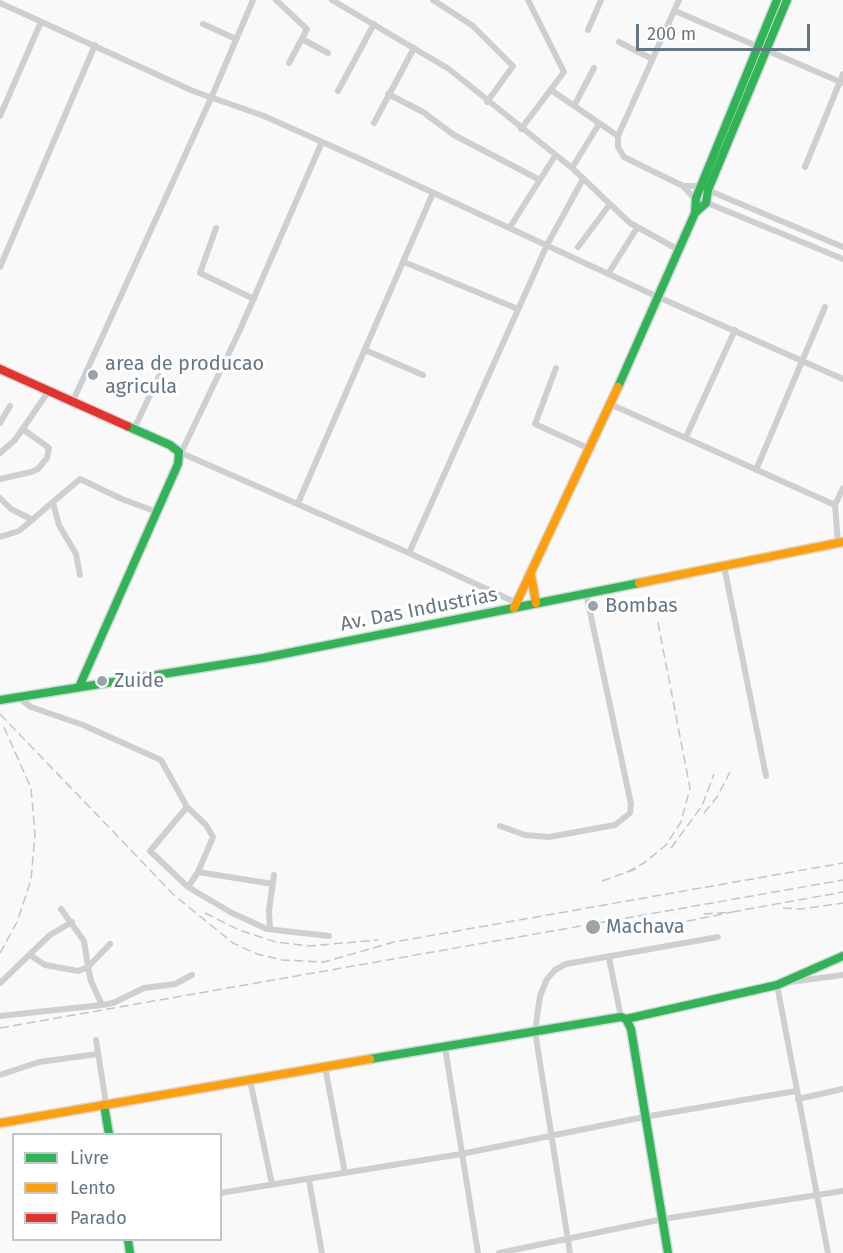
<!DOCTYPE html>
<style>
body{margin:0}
#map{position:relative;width:843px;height:1253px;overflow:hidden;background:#f9f9f9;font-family:"Fira Sans",sans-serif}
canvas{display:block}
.legend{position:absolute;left:12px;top:1133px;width:210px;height:108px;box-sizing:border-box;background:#fff;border:2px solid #c1c8cd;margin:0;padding:8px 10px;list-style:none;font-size:18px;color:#657683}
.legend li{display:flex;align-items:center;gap:12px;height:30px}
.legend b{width:30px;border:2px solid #c1c8cd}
.scale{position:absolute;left:636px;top:24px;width:174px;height:27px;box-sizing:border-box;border:3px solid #657683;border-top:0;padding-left:8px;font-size:18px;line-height:21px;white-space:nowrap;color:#657683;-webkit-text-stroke:4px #fff;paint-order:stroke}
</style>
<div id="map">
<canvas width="843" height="1253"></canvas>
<ul class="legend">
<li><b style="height:8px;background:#30b455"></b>Livre</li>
<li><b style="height:8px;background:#ff9f0a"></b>Lento</li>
<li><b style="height:8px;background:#e5322d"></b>Parado</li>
</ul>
<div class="scale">200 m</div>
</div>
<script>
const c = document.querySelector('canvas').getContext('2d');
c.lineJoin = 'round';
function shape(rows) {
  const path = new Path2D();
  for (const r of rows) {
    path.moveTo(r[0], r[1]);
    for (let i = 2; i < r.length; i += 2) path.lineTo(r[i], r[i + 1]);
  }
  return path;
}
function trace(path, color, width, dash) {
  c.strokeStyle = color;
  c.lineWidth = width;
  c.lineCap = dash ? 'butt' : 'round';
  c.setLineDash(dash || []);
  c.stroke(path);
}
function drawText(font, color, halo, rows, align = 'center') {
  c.font = font + ' "Fira Sans",sans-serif';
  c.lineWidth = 6;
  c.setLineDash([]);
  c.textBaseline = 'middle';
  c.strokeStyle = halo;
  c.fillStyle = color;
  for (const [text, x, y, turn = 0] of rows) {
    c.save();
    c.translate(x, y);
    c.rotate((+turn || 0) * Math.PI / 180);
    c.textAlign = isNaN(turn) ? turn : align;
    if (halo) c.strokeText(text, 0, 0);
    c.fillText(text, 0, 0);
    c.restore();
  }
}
const fast = shape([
 [695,213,706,203,708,190,787,0],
 [618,387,695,213,696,198,777,0],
 [79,687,178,464,179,452,170,445,127,426],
 [0,700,263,658,639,583],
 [626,1019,631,1029,668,1253],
 [370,1059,621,1017,626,1019,777,985,843,956],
 [104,1105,109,1134],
 [128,1240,130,1253]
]);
const slow = shape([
 [531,575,536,603],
 [639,583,843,542],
 [514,608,618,387],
 [0,1123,370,1059]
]);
const jam = shape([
 [0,369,127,426]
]);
trace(fast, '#d5d6d7', 11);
trace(slow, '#d5d6d7', 11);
trace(jam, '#d5d6d7', 11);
trace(shape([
 [276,0,307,29,289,63],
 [332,0,449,69,572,168,630,223,679,250],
 [433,0,473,26,513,66,487,102],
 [679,0,618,136,618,147,624,157,683,186,693,197,843,259],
 [0,3,193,91,264,116,367,162,658,297,843,379],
 [675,11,843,83],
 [203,24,236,39],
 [588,30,601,0],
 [302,39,328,53],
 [619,42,652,59],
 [551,90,618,136],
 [338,91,374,24],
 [388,94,423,112,454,135,538,179],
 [574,106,594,68],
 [0,116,41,22],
 [374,123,414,48],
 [521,129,564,72,528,0],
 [805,167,843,74],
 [572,168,599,124],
 [683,186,698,186,843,247],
 [510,227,555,156],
 [216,228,200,273,254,299],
 [578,247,610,204],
 [404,262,518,309],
 [0,267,95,45],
 [608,274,637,228],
 [365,350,423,375],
 [556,368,535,424,590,449],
 [72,403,212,96,253,0],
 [610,404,835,505],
 [0,423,10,406],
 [134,429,159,376],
 [686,437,735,330],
 [179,452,409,553,517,603],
 [0,453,15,440,48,392],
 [181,453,239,332,322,142],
 [756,470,825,307],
 [0,479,31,472,38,469,47,458,49,448,24,430],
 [0,498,11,509,33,520],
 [53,503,59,525,76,554,80,575],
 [298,503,433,193],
 [0,537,19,531,80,479,122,499,157,512],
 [838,543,835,505,843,488],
 [409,553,547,245,583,179],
 [724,566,766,776],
 [18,697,31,707,83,725,161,760,187,807,150,851,188,887,198,872,213,837,206,825,187,807],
 [500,826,525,835,549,837,615,825,630,813,631,804,586,593],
 [198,872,273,884],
 [188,887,232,913,267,929,329,936],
 [270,929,269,910,274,875],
 [30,955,45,965,78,971,88,967,84,941,61,909],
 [609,958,621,1017],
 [790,982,843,975],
 [0,983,50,935,72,922],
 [777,985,828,1253],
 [102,1005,113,1003,144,988,175,984,192,975],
 [0,1016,102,1005,91,981,88,967,110,944],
 [96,1040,105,1097,104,1105],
 [445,1047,478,1253],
 [325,1067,345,1173],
 [0,1075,39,1062,98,1054],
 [250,1080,272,1184],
 [798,1099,843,1089],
 [309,1180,322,1253],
 [220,1193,461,1154,644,1117,796,1091],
 [499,1253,663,1219,843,1191],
 [570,1253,535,1031,540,996,547,979,555,970,566,964,718,937]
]), '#cecfd0', 6);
trace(fast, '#30b455', 8);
trace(slow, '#ff9f0a', 8);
trace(jam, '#e5322d', 8);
trace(shape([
 [0,714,175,896,233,943,257,954,283,960,324,962,394,942,843,863],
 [704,813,717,797,730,772],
 [671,848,702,806,714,774],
 [627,872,644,863,666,845,681,822,690,788,657,618],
 [602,881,636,869],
 [783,908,802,909,843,903],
 [732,912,843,892],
 [205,913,239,930,276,942,309,946,378,940],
 [647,929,733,912,703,914],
 [0,953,17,922,31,880,35,834,31,788,3,725],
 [0,1028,843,880]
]), '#c3c5c6', 1.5, [9, 4.5]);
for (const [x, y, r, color] of [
 [93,375,6,"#99a4ac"],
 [593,606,6,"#99a4ac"],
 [102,681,6,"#99a4ac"],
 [593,927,8,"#99a4ac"]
]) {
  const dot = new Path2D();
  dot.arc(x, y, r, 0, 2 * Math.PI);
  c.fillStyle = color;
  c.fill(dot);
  trace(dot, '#fff', 2);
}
drawText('20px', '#657683', '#fff', [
 ["area de producao",105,364],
 ["agricula",105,387],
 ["Bombas",605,606],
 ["Zuide",114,681],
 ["Machava",606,927]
], 'left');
drawText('20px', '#657683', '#fff', [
 ["Av. Das Industrias",419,610,-11]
]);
</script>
